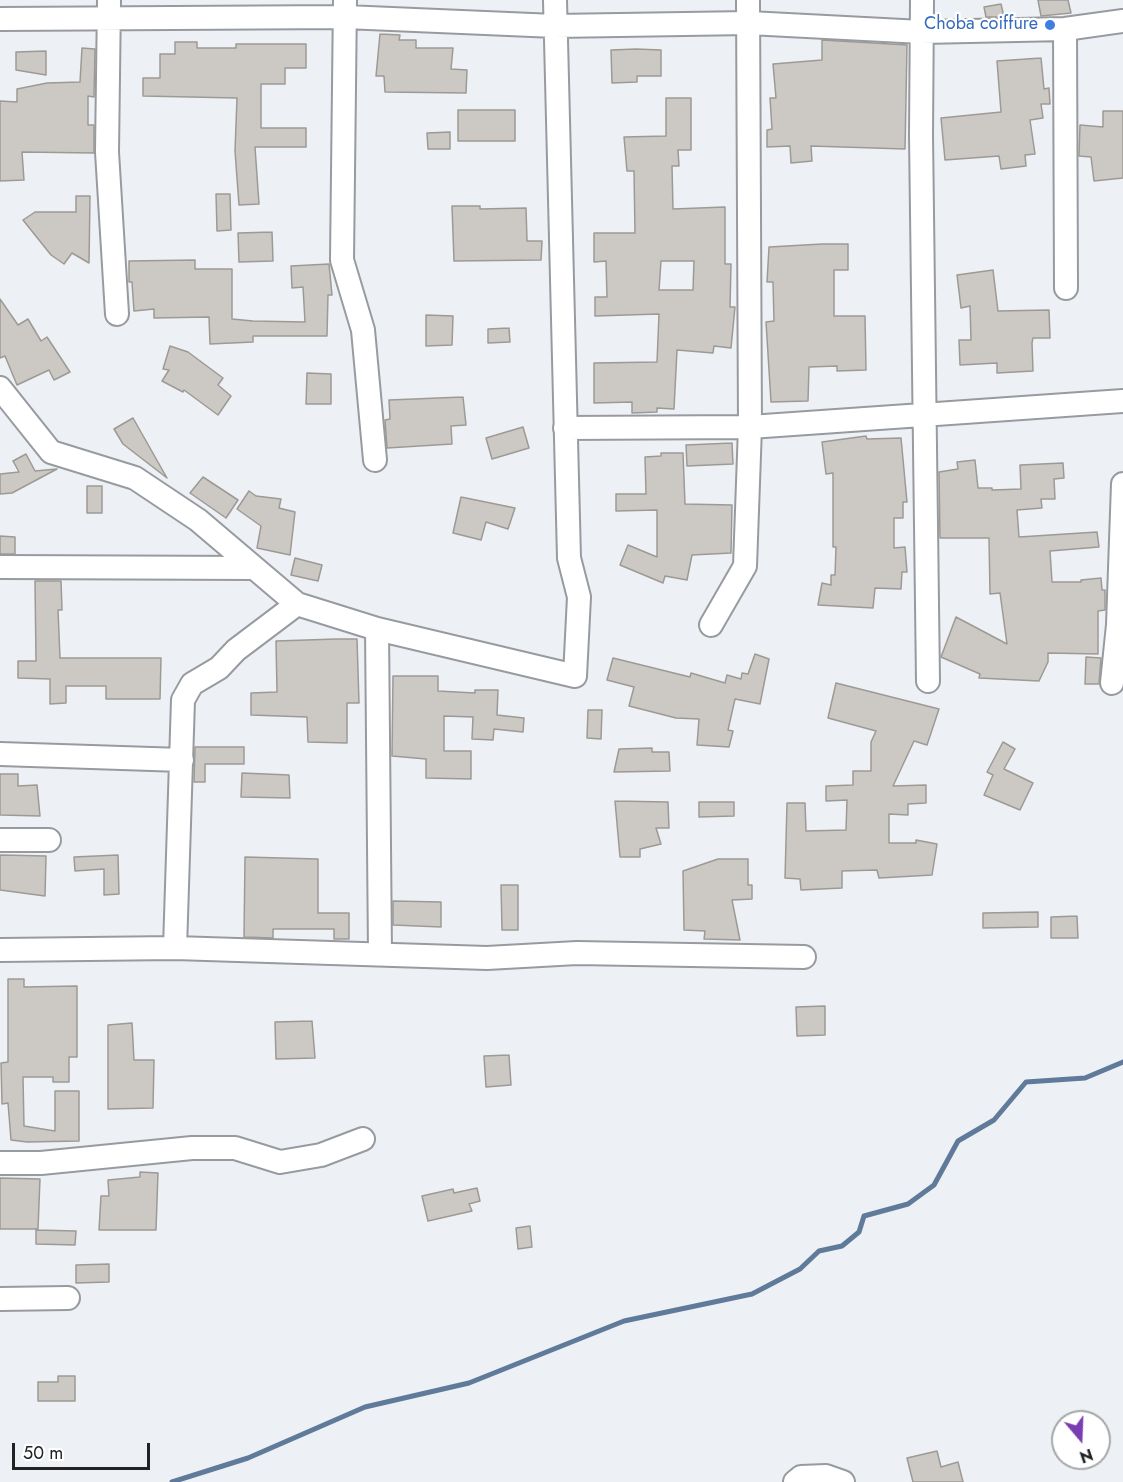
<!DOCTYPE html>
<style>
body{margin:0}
#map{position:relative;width:1123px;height:1482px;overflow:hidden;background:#edf1f5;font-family:Jost,sans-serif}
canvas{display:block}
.north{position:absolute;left:1051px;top:1410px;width:60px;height:60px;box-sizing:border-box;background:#fff;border:2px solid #a6a7a7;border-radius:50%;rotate:161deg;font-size:16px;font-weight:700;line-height:24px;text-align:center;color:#212224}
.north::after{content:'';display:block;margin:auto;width:21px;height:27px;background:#7b3db2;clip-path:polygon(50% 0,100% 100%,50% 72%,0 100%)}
.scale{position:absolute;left:12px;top:1443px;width:138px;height:27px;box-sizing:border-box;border:3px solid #212224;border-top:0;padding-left:8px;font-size:18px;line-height:21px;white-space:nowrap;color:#212224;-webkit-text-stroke:4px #fff;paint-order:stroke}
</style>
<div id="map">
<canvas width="1123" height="1482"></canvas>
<div class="north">N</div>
<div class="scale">50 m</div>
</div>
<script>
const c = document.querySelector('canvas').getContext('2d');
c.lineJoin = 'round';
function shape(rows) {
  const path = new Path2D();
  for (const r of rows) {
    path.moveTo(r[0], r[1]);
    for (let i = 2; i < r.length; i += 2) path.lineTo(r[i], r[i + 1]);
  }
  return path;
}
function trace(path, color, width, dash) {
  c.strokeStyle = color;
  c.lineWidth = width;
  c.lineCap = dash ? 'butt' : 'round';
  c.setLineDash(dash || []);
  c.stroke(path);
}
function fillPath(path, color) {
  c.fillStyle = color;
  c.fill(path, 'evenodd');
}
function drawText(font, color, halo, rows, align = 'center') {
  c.font = font + ' Jost,sans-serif';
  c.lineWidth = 4.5;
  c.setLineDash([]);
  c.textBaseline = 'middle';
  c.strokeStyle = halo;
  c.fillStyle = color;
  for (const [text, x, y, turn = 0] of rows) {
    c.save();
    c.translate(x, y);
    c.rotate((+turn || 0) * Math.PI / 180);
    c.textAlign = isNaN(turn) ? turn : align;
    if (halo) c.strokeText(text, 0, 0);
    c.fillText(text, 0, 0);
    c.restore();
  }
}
trace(shape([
 [172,1482,248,1458,365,1407,469,1383,624,1321,752,1294,800,1269,819,1251,842,1246,859,1232,864,1216,908,1204,934,1185,958,1141,994,1120,1026,1082,1085,1078,1123,1062]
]), '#607a9a', 5);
const building = shape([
 [1038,0,1068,0,1071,13,1041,16,1038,0],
 [1001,4,1004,17,986,17,984,7,1001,4],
 [380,34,400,35,399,40,416,40,416,48,453,48,451,69,467,70,466,93,385,92,384,76,376,76,380,34],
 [822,40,907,45,905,149,811,146,812,161,791,163,790,146,767,147,767,130,772,129,770,98,776,98,773,64,822,60,822,40],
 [175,42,197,42,197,48,236,48,236,44,306,44,306,68,285,68,285,84,261,84,261,128,306,128,306,147,255,147,259,204,239,205,235,151,237,98,143,96,143,78,160,78,160,54,175,54,175,42],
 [82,48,95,49,94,97,88,96,88,125,94,125,94,153,22,152,24,180,0,181,0,101,17,102,17,89,47,83,80,82,82,48],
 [636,49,661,50,661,76,637,76,637,82,612,83,611,50,636,49],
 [46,51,46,75,16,70,16,52,46,51],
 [1041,58,1044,89,1049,88,1050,104,1041,104,1043,118,1030,120,1035,154,1025,155,1026,166,1001,169,999,156,945,160,941,118,1001,112,997,61,1041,58],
 [666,98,691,98,691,150,678,150,679,166,672,166,673,209,725,207,725,264,731,264,730,307,735,307,731,348,714,346,713,353,677,350,674,409,657,408,657,412,632,413,632,402,594,403,594,363,657,362,659,314,595,316,595,297,607,297,606,261,594,262,594,233,635,233,634,171,627,171,624,137,666,136,666,98],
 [661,261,694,261,693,290,659,290,661,261],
 [458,110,515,110,515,141,458,141,458,110],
 [1103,111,1123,111,1123,178,1094,181,1091,157,1079,156,1080,125,1103,127,1103,111],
 [450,132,450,149,428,149,427,133,450,132],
 [216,194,230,194,231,230,217,231,216,194],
 [76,196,90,196,89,263,72,253,64,264,51,255,23,220,35,212,76,212,76,196],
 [452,206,480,206,480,209,526,208,527,241,542,241,541,260,454,261,452,206],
 [272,232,273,261,239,262,238,233,272,232],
 [822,244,848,244,848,270,834,270,834,316,865,316,866,370,837,371,837,366,809,367,808,401,771,402,766,322,774,321,773,282,767,282,769,247,822,244],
 [195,260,195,269,232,269,232,319,253,321,305,322,303,287,292,288,291,266,329,264,332,295,328,295,327,336,253,336,253,342,210,344,209,317,154,318,154,309,134,311,132,282,129,282,129,261,195,260],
 [993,270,998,311,1049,310,1050,338,1033,338,1032,343,1033,371,997,373,997,363,960,365,959,340,971,340,970,306,961,308,957,275,993,270],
 [0,299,18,325,28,319,41,341,47,337,70,372,54,380,49,370,17,385,5,356,0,358,0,299],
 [426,315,453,316,452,345,426,346,426,315],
 [509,328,510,342,488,343,488,329,509,328],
 [170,346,188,352,223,378,218,385,231,396,218,415,184,390,183,392,162,381,169,370,163,369,170,346],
 [307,373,331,374,331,404,306,404,307,373],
 [463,397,466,425,451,426,452,444,387,448,385,420,390,419,389,400,463,397],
 [133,418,167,478,123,444,114,429,133,418],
 [523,427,529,448,492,459,486,438,523,427],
 [866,436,867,439,901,438,907,502,903,502,903,518,894,518,894,548,905,547,907,572,902,572,901,589,875,588,873,608,818,605,822,583,831,585,831,575,835,575,836,547,833,547,833,473,826,474,822,442,866,436],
 [732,443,733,464,687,466,686,445,732,443],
 [661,453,683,453,685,504,732,505,731,553,692,555,687,580,665,576,663,583,620,565,628,545,657,557,657,510,616,511,616,494,646,494,645,457,661,456,661,453],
 [26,454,35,471,57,469,12,493,0,494,0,474,19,472,13,461,26,454],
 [975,460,978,488,992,488,992,490,1021,489,1020,465,1063,463,1064,478,1054,479,1055,499,1041,499,1042,508,1017,510,1019,537,1097,532,1099,547,1050,551,1052,582,1081,582,1081,580,1101,578,1102,590,1105,590,1105,610,1098,611,1098,654,1048,653,1048,662,1039,681,979,678,980,674,941,657,956,617,1007,644,1000,593,990,594,989,538,940,538,939,472,958,469,957,462,975,460],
 [203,477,238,500,226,518,190,493,203,477],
 [87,486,102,486,102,513,87,513,87,486],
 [249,491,256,496,281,499,279,508,295,512,290,555,257,548,261,526,237,509,249,491],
 [461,497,515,508,508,529,486,522,481,540,453,533,461,497],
 [0,536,15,537,15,554,0,554,0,536],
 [295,558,322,565,318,581,291,575,295,558],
 [35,581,61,581,62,610,58,610,60,658,161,658,160,699,106,699,106,686,66,686,66,703,50,704,50,679,18,678,18,661,36,661,35,581],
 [336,639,357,639,359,703,347,703,347,743,308,742,307,717,251,715,251,693,277,692,276,641,336,639],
 [755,654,769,659,760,704,735,699,728,730,733,731,729,747,697,745,699,719,676,718,629,706,634,687,607,680,613,658,690,677,691,673,725,683,727,675,741,679,742,673,748,674,755,654],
 [1086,657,1101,658,1099,684,1085,684,1086,657],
 [393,676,438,676,438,691,475,693,475,690,498,690,497,715,524,718,523,732,494,729,493,740,472,739,473,717,444,716,444,751,471,751,471,779,426,778,426,759,392,756,393,676],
 [836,683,939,709,927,745,914,741,893,786,926,785,926,803,908,804,908,815,889,814,889,843,916,843,916,840,937,844,932,875,879,878,877,870,842,871,842,888,801,890,800,879,785,878,787,803,805,803,806,831,846,830,847,800,826,801,826,786,853,785,853,771,871,771,871,742,876,731,828,718,836,683],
 [588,710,602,710,601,739,587,738,588,710],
 [1003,742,1015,749,1004,769,1033,783,1020,810,984,795,993,775,987,772,1003,742],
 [195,747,244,747,244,764,205,764,205,782,194,782,195,747],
 [652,748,652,752,669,752,670,771,614,772,619,749,652,748],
 [242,773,289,775,290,798,241,797,242,773],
 [0,774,18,774,18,786,37,785,40,816,0,815,0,774],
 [615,801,668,802,669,828,656,828,661,844,640,849,640,857,620,857,615,801],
 [699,802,734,802,734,816,699,817,699,802],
 [0,855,46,856,45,896,0,890,0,855],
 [118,855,119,894,104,895,104,869,75,871,74,857,118,855],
 [245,857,318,859,318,913,349,913,349,939,334,939,334,929,273,929,273,938,244,937,245,857],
 [718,859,748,859,748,885,752,885,752,899,732,900,740,940,704,939,705,931,684,930,683,871,718,859],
 [501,885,518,885,518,930,502,930,501,885],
 [393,901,441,902,441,927,393,925,393,901],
 [1038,912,1038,927,983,928,983,913,1038,912],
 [1077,916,1078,938,1051,938,1051,917,1077,916],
 [8,979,24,979,24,987,77,986,77,1057,69,1057,69,1082,53,1082,53,1077,23,1077,24,1126,55,1131,55,1091,79,1091,79,1141,27,1142,11,1140,8,1103,2,1104,1,1063,8,1062,8,979],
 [825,1006,825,1035,797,1036,796,1007,825,1006],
 [312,1021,315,1058,276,1059,275,1022,312,1021],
 [132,1023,134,1060,154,1060,153,1108,108,1109,108,1025,132,1023],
 [509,1055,511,1085,486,1087,484,1056,509,1055],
 [140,1172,158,1173,156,1230,99,1230,101,1196,109,1196,108,1180,140,1177,140,1172],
 [0,1178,40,1179,38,1229,0,1229,0,1178],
 [477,1188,480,1201,469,1204,472,1211,428,1221,422,1196,453,1189,454,1193,477,1188],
 [530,1226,532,1247,518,1249,516,1228,530,1226],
 [36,1230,76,1231,75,1245,36,1244,36,1230],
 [109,1264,109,1282,76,1283,76,1265,109,1264],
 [58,1376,75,1376,75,1401,38,1401,38,1382,58,1382,58,1376],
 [937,1451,941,1467,958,1462,963,1482,913,1482,907,1458,937,1451]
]);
fillPath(building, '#ccc9c4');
trace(building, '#9d9a95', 1.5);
const minor = shape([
 [109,0,107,152,117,314],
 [345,0,342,260,363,330,375,460],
 [922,0,921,135,928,681],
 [0,19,345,17,555,26,749,23,922,32,1065,29,1123,21],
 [1065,29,1066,288],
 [0,388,51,452,135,478,198,520,297,604,377,629,575,676,579,597,569,558,555,0],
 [565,428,750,427,1123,401],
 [0,567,254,568],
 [711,625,745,566,750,427,748,0],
 [377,629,380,953],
 [1112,683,1118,625,1123,484],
 [0,754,182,760],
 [0,840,49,840],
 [175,948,183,700,192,684,219,668,236,650,297,604],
 [0,950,175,948,487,958,577,953,804,957],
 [0,1163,41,1163,192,1148,235,1148,280,1162,321,1155,363,1139],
 [0,1299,68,1298],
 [795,1482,801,1477,826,1476,843,1482]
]);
trace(minor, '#979b9f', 26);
trace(minor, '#fff', 22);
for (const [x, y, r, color] of [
 [1050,25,6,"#3f7fe0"]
]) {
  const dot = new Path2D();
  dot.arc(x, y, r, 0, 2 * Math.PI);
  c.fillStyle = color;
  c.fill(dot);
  trace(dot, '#fff', 2);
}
drawText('18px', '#366cbe', '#fff', [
 ["Choba coiffure",1038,25]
], 'right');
</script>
